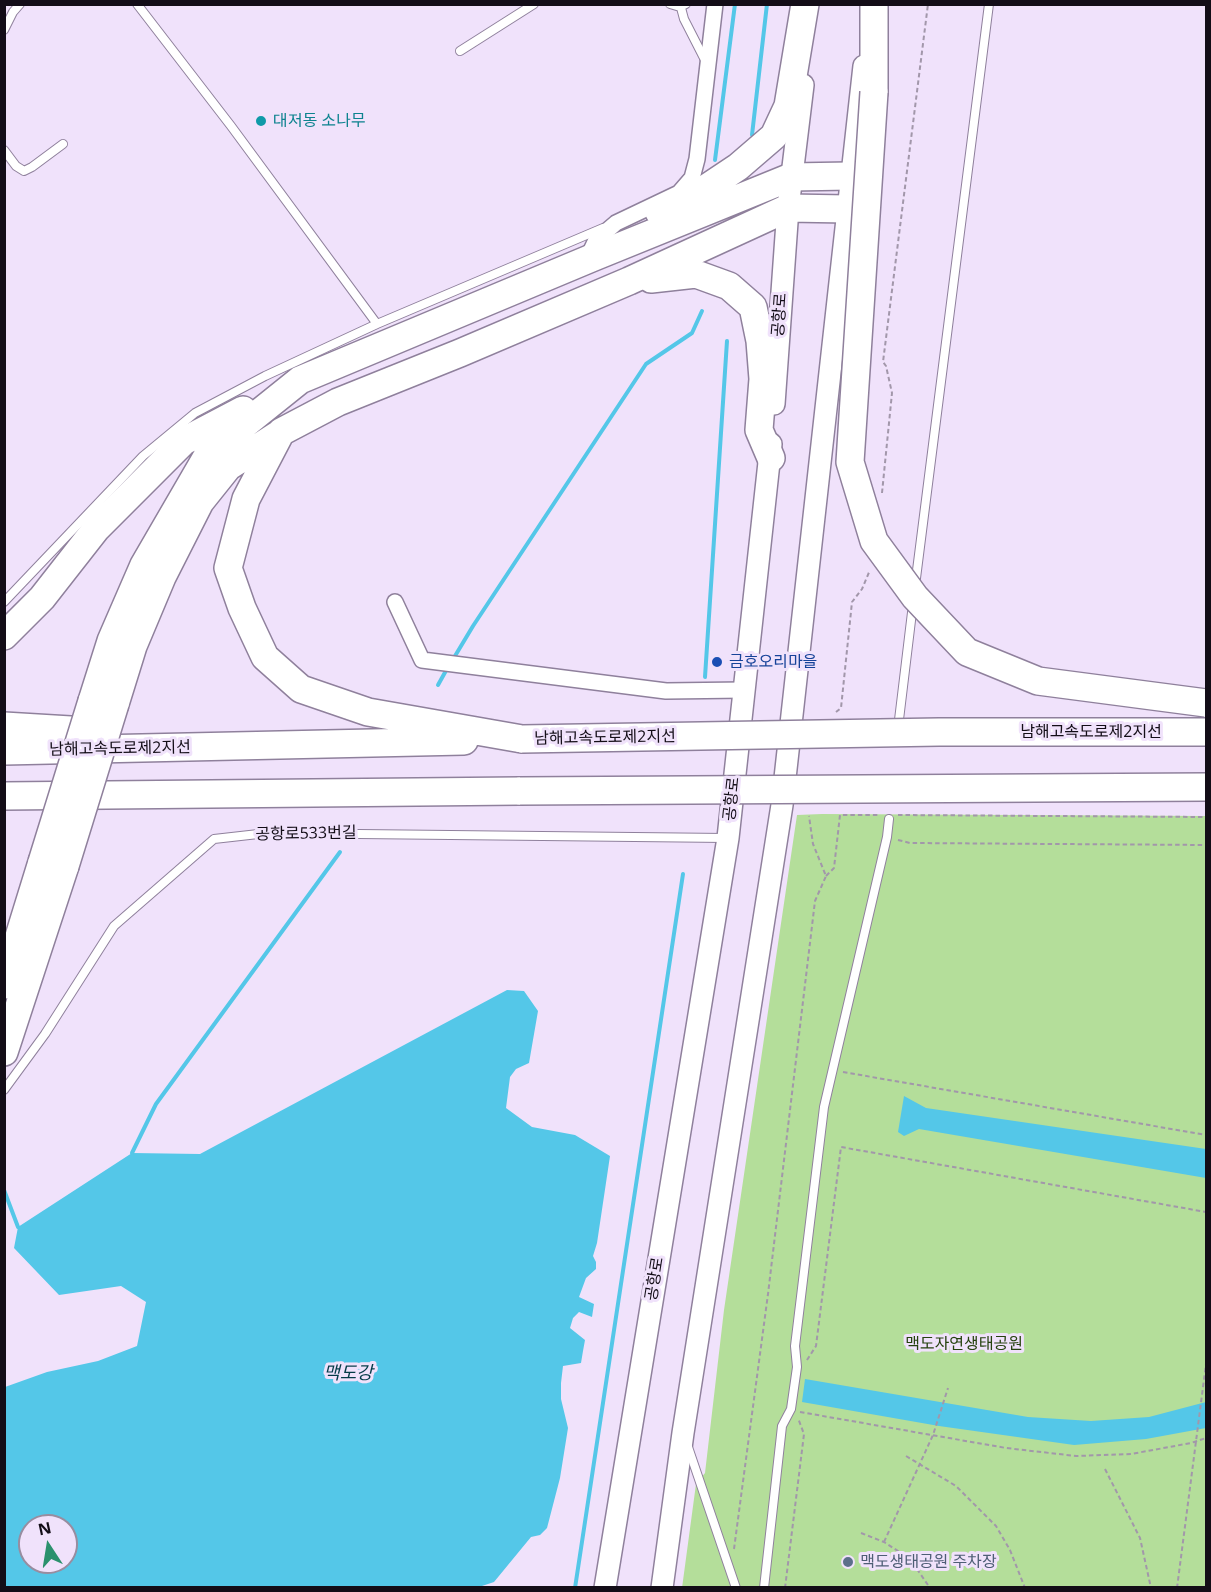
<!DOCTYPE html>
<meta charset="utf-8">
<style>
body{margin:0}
#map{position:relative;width:1211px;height:1592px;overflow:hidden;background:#f0e2fb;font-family:"Open Sans",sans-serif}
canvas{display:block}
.frame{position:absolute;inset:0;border:6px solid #130d17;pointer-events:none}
.north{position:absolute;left:18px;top:1514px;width:60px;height:60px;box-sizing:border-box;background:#f0e2fb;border:2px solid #988da0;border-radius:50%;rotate:348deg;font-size:16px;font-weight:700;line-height:24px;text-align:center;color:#130d17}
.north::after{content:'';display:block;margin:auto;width:21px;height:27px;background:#2b916d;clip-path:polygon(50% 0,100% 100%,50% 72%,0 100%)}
</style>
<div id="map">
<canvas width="1211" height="1592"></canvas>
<div class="frame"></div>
<div class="north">N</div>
</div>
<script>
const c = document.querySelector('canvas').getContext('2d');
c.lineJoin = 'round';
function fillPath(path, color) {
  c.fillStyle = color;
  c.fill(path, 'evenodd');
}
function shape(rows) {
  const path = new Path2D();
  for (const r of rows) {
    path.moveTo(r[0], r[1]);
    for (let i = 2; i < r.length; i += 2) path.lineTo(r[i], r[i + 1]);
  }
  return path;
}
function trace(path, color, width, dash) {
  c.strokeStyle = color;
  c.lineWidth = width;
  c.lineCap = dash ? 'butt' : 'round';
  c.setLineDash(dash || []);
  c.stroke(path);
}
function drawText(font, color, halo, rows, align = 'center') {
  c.font = font + ' "Open Sans","Noto Sans KR",sans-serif';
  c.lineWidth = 6;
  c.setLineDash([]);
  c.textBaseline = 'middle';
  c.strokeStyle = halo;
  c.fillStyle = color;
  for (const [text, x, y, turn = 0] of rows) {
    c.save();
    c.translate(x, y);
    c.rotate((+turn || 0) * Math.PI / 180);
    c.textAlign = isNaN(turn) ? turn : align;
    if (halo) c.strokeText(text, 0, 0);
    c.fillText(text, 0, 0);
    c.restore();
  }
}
fillPath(shape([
 [822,814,1206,816,1206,1587,682,1588,696,1484,705,1473,724,1310,797,815]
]), '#b4de9a');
fillPath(shape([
 [507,990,524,991,538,1011,529,1063,516,1069,510,1077,506,1108,532,1127,575,1135,610,1156,597,1243,593,1256,596,1262,596,1269,586,1278,579,1297,594,1304,592,1317,579,1312,573,1318,570,1328,585,1340,583,1351,581,1363,563,1366,561,1383,561,1399,568,1428,560,1478,547,1528,540,1535,531,1537,494,1582,479,1587,5,1587,5,1387,47,1372,98,1361,137,1346,146,1302,121,1286,59,1295,14,1248,18,1227,132,1153,200,1154],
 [30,1526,66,1526,66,1562,30,1562],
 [904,1096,926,1108,1206,1149,1206,1178,919,1129,904,1136,898,1132],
 [805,1379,1028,1417,1091,1421,1149,1417,1206,1402,1206,1428,1146,1439,1074,1445,939,1426,802,1402]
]), '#54c7e8');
trace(shape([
 [752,135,767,4],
 [715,160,735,4],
 [452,661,473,626,646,364,692,333,702,311],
 [705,677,727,341],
 [438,685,448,667],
 [132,1153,156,1104,340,852],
 [4,1190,18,1227],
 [575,1588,683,874]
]), '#54c7e8', 4);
const lane = shape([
 [137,4,231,126,377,324],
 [670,4,680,7,686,4],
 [680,4,684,19,706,62],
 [4,30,13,12,20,4],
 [460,51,534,4],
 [4,150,16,166,24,171,32,167,63,144],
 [915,586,989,4],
 [4,602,143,456,195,413,265,376,377,324,603,228],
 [898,728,913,604],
 [4,1090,45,1034,114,926,214,839,267,833,726,838],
 [687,1444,736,1588],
 [764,1588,782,1426,791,1409,797,1367,795,1346,824,1107,887,837,889,819]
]);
const street = shape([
 [587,259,596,240,616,223,679,193,692,178,697,159,715,4],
 [395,602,422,660,666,691,744,690]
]);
const secondary = shape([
 [774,404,788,208,803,85],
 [605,1588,728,838,771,444],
 [662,1588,683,1433,782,805,864,66]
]);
const highway = shape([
 [874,92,874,4],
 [659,212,696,195,738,167,774,136,788,106,805,4],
 [651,279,696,274,729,286,753,307,760,341,763,379,759,430,771,458],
 [4,636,42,598,96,529,184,441,243,410],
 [92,701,111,641,144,565,209,453,300,380,594,257,791,177,850,176],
 [115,704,133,646,162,577,200,502,228,467,279,434],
 [4,726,104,732],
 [522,739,368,712,301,689,265,657,242,608,228,568,246,499,281,432,338,402,460,353,629,281,788,208,848,209],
 [4,751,464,741],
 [4,796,520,791],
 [4,985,42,862],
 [4,1052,65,866]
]);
trace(lane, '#8f809c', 10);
trace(street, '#8f809c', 18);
trace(secondary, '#8f809c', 24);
trace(highway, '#8f809c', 30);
trace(shape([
 [882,493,892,393,886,366,883,362,928,4],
 [836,712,841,708,852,602,862,589,870,570],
 [898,815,1206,817],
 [898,840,910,843,1206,845],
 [826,876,834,868,840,815,880,815],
 [843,1072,1206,1135],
 [807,1360,816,1346,841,1147,1206,1212],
 [800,1412,1006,1448,1076,1456,1131,1454,1191,1443,1206,1438],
 [906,1456,956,1486,996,1526,1010,1550,1025,1588],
 [1105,1469,1140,1538,1151,1588],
 [861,1533,884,1542,901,1553,917,1569,930,1588],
 [884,1542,933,1435,948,1388],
 [734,1549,768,1294,815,901,826,876,813,844,809,816],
 [785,1588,804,1434,798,1418],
 [1177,1588,1206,1364]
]), '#a297aa', 2, [4.5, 3]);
trace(lane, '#fff', 8);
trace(street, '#fff', 15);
trace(secondary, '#fff', 21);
trace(highway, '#fff', 27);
const highwayBridge = shape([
 [874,92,850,462,874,541,915,597,967,652,1038,681,1206,703],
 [522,739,939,732,1206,732],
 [520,791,1206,787],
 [42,862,92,701],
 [65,866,115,704]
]);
trace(highwayBridge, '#8f809c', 30, []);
trace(highwayBridge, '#fff', 27);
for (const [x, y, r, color] of [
 [261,121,6,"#0f9aa8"],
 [717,662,6,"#1a4fb4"],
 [848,1562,6,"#5c6f8a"]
]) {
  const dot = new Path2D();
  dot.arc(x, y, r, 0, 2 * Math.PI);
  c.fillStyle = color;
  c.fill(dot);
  trace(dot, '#f0e2fb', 2);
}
drawText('16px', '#0d838f', '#f0e2fb', [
 ["대저동 소나무",273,121]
], 'left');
drawText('16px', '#130d17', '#f0e2fb', [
 ["공항로",780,315,-86],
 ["남해고속도로제2지선",1091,732],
 ["남해고속도로제2지선",605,738,-1],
 ["남해고속도로제2지선",120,749,-1],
 ["공항로",732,799,-84],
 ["공항로533번길",306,834,-1],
 ["공항로",655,1279,-81]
]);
drawText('16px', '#164399', '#f0e2fb', [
 ["금호오리마을",729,662]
], 'left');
drawText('16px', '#25420e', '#f0e2fb', [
 ["맥도자연생태공원",964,1344]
]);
drawText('16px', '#4e5e75', '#f0e2fb', [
 ["맥도생태공원 주차장",860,1562]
], 'left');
drawText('italic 18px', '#043b48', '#f0e2fb', [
 ["맥도강",348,1374]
]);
</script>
